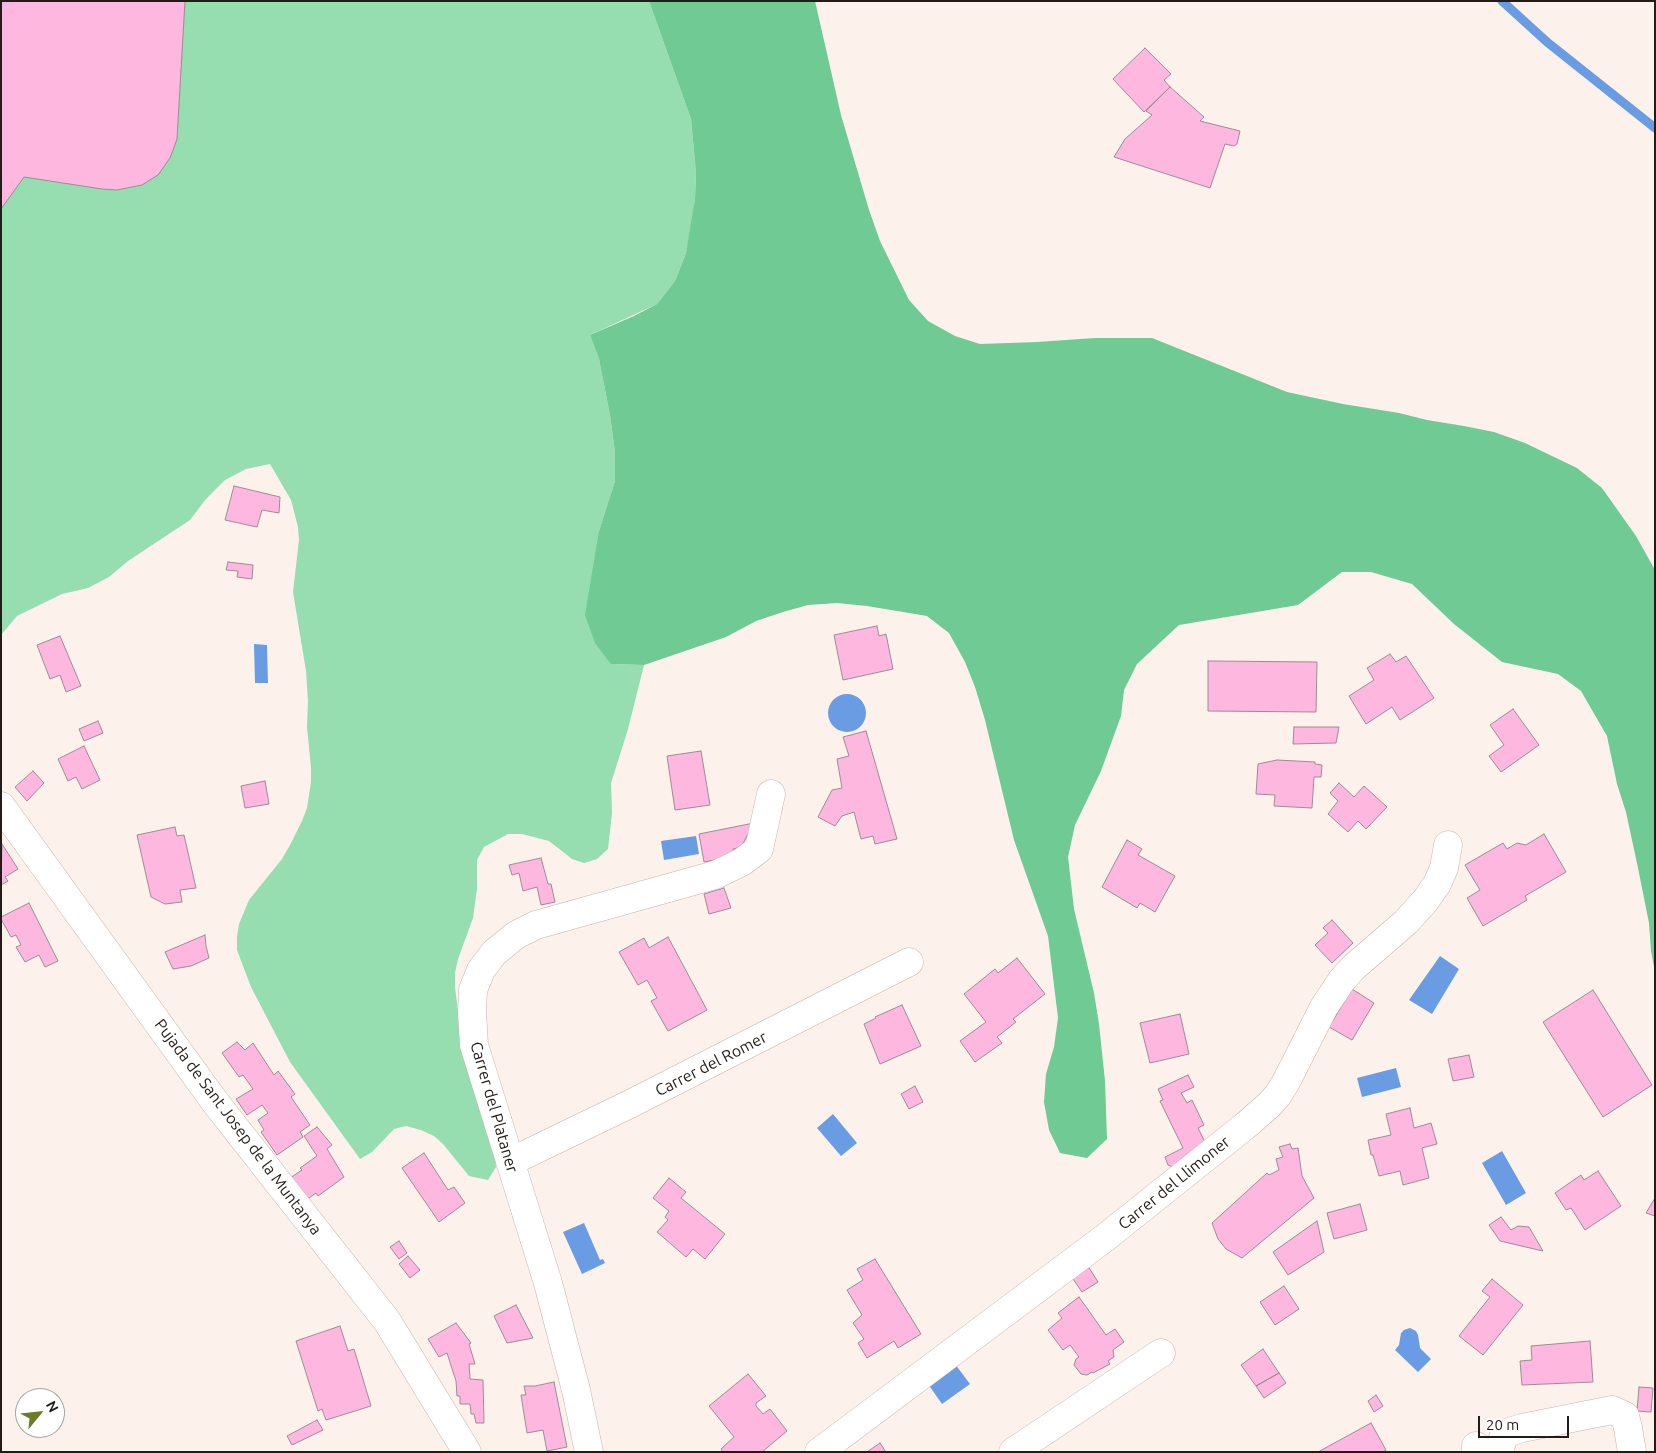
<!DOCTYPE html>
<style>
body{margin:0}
#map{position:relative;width:1656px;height:1453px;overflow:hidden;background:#fdf1eb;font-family:Ubuntu,sans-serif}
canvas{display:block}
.frame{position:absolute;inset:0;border:2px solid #221b18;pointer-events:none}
.north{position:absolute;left:15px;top:1388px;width:50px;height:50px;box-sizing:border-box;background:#fff;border:1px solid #a7a4a3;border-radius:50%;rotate:62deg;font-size:14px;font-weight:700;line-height:20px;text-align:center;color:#221b18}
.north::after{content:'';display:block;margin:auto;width:18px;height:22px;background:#6b7b29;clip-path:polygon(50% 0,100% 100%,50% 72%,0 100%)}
.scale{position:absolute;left:1478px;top:1416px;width:91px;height:22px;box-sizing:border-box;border:2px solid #221b18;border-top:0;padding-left:6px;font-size:15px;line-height:18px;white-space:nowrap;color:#221b18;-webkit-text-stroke:4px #fff;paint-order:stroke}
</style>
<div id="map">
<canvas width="1656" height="1453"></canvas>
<div class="frame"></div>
<div class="north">N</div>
<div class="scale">20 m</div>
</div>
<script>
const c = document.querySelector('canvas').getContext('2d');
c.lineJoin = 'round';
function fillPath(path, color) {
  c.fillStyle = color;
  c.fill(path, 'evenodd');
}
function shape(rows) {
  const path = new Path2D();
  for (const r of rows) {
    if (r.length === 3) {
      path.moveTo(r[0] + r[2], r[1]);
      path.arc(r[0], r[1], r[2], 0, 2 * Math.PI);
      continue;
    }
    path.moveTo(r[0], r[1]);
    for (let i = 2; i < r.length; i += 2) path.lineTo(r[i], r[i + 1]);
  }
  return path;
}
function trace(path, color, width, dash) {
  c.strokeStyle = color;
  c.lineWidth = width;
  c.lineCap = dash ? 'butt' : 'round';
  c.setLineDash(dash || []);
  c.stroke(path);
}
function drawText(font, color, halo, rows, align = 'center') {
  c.font = font + ' Ubuntu,sans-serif';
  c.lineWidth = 4.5;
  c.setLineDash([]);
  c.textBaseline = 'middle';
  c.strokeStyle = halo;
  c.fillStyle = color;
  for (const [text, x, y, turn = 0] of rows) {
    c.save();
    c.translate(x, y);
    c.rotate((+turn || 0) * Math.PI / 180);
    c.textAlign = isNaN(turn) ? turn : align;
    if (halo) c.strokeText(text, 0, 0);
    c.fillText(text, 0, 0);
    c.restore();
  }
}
fillPath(shape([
 [1,1,649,1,691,119,696,173,695,199,692,226,686,253,675,281,657,304,590,335,599,359,610,415,615,452,615,481,599,531,611,664,644,665,628,729,611,783,612,813,608,849,597,859,584,863,572,859,549,841,522,834,508,834,484,847,477,860,477,889,473,918,458,959,455,973,455,987,460,1029,495,1150,496,1167,488,1180,469,1176,443,1144,434,1136,421,1130,406,1126,394,1129,372,1152,360,1159,290,1062,251,987,237,950,237,937,239,924,249,900,282,859,290,845,302,821,307,808,311,782,311,768,307,727,308,701,306,671,293,592,299,540,298,527,291,500,270,464,246,469,225,480,206,499,190,520,128,561,109,577,88,588,62,594,17,616,1,635]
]), '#96ddb0');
fillPath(shape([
 [649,1,815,1,841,115,869,210,880,241,909,300,928,321,955,336,980,344,1037,342,1095,338,1152,338,1287,392,1343,404,1399,413,1427,420,1464,426,1494,432,1525,443,1577,468,1602,488,1636,536,1655,570,1655,972,1651,951,1649,923,1638,868,1626,812,1617,784,1607,736,1581,691,1558,674,1502,662,1454,624,1412,584,1371,572,1342,572,1298,605,1179,625,1137,664,1124,690,1121,716,1101,771,1075,825,1068,857,1074,909,1094,993,1099,1024,1105,1081,1107,1139,1087,1158,1060,1153,1049,1130,1044,1102,1046,1074,1054,1047,1058,1018,1048,936,1014,840,985,720,975,687,965,662,949,633,927,616,867,606,837,603,808,605,783,612,756,621,726,637,644,665,611,664,595,643,585,615,599,531,615,481,615,452,610,415,599,359,590,335,634,316,657,304,675,281,686,253,695,199,696,173,691,119]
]), '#6fca93');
fillPath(shape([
 [254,644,267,645,268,683,255,683],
 [847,713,19],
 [696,836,699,854,664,860,661,841],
 [1440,956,1459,969,1432,1014,1409,1000],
 [1396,1068,1401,1087,1362,1097,1357,1078],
 [833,1114,857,1143,841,1156,817,1128],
 [1502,1151,1526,1193,1506,1205,1482,1163],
 [584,1223,600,1260,603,1259,605,1263,582,1274,563,1232],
 [1410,1328,1416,1331,1418,1335,1420,1348,1431,1359,1418,1372,1395,1350,1399,1345,1401,1333,1404,1330],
 [955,1364,970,1384,942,1404,928,1384]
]), '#699ce3');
trace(shape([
 [1502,1,1547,42,1655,128]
]), '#699ce3', 9);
const building = shape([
 [1,1,185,1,177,139,170,158,158,175,142,185,117,190,102,189,24,177,1,209,1,1],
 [1145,48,1171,74,1164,80,1170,87,1144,112,1113,79,1145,48],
 [1170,87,1204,117,1200,121,1240,131,1237,144,1234,146,1225,144,1210,188,1114,157,1125,139,1152,115,1146,111,1170,87],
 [234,486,280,497,279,513,262,510,257,527,225,520,234,486],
 [228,562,253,565,252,579,237,577,238,571,226,570,228,562],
 [877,626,879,636,886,634,893,669,843,680,834,635,877,626],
 [60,636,81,686,66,692,60,675,50,679,37,645,60,636],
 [1390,654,1396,662,1406,656,1434,698,1400,720,1392,707,1366,724,1349,696,1374,680,1367,668,1390,654],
 [1208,661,1317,662,1316,712,1208,711,1208,661],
 [1513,709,1539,745,1501,772,1489,756,1504,745,1490,725,1513,709],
 [98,721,103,733,84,741,79,729,98,721],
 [1294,727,1339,727,1336,743,1293,744,1294,727],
 [866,731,897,839,875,844,873,836,861,839,854,812,842,816,835,826,818,817,832,790,842,788,837,759,849,756,843,737,866,731],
 [84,746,100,780,82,789,76,777,68,781,58,759,84,746],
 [701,751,710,805,675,810,667,756,701,751],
 [1277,760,1315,762,1315,764,1322,765,1321,777,1314,777,1312,808,1274,806,1275,795,1256,794,1258,764,1277,760],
 [33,771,44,783,27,801,15,787,33,771],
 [265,781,269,804,245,808,241,786,265,781],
 [1339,783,1354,797,1364,786,1387,807,1366,829,1358,821,1348,832,1328,814,1338,801,1330,793,1339,783],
 [754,823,741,847,733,849,735,856,704,862,699,834,754,823],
 [175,827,177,836,184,835,196,888,180,890,182,902,165,904,151,897,137,835,175,827],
 [1544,834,1566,872,1525,896,1527,900,1483,926,1467,898,1480,890,1465,865,1503,843,1507,849,1517,843,1526,845,1544,834],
 [1127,840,1142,849,1138,855,1175,876,1155,912,1140,903,1137,908,1102,887,1127,840],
 [2,844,18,869,5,877,8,881,1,885,2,844],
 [541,858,548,884,551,884,555,902,541,905,537,887,523,891,519,873,512,875,509,865,541,858],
 [724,888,731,908,709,914,704,894,724,888],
 [29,903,58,961,45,967,39,955,25,962,16,947,21,945,16,935,11,937,1,919,1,917,29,903],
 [1332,920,1353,943,1332,963,1315,945,1328,933,1323,928,1332,920],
 [205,935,206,946,209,958,191,966,173,969,165,952,205,935],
 [668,937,707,1010,668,1031,651,1001,657,998,647,980,638,985,619,952,644,938,649,948,668,937],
 [1017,958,1045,994,1013,1019,1016,1022,997,1037,1002,1043,975,1062,960,1041,986,1022,964,994,995,969,998,973,1017,958],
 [1352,989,1374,1003,1352,1040,1329,1027,1352,989],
 [1593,990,1652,1085,1603,1117,1543,1022,1593,990],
 [902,1005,921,1046,880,1064,864,1024,876,1018,875,1017,902,1005],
 [1180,1014,1189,1054,1150,1063,1140,1023,1180,1014],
 [237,1042,245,1050,253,1043,274,1075,278,1071,295,1094,291,1097,310,1125,300,1132,303,1137,277,1155,261,1132,264,1130,258,1120,268,1113,262,1105,247,1115,236,1099,253,1089,243,1075,239,1077,222,1053,237,1042],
 [1469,1055,1474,1077,1453,1081,1448,1059,1469,1055],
 [1188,1075,1194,1087,1181,1093,1187,1103,1192,1100,1204,1125,1198,1128,1208,1148,1180,1170,1168,1165,1165,1157,1183,1148,1160,1101,1163,1100,1158,1089,1188,1075],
 [915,1086,923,1102,909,1109,901,1094,915,1086],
 [1410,1108,1414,1128,1431,1123,1437,1144,1422,1148,1429,1178,1403,1185,1400,1171,1379,1176,1373,1155,1371,1155,1368,1140,1391,1135,1386,1114,1410,1108],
 [317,1127,332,1145,327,1149,344,1177,318,1196,316,1193,302,1203,287,1180,302,1170,300,1168,317,1156,304,1136,317,1127],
 [1290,1144,1292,1149,1298,1148,1302,1176,1314,1198,1242,1258,1226,1249,1218,1239,1212,1223,1267,1173,1269,1175,1279,1170,1276,1159,1283,1157,1279,1147,1290,1144],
 [424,1153,448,1190,454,1187,465,1203,439,1222,402,1168,424,1153],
 [1598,1171,1621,1206,1585,1230,1571,1208,1566,1210,1555,1193,1581,1175,1584,1180,1598,1171],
 [669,1178,686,1192,681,1198,725,1234,705,1259,693,1249,686,1257,657,1232,668,1220,665,1217,669,1211,653,1198,669,1178],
 [1655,1198,1655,1216,1646,1213,1655,1198],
 [1360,1204,1367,1230,1334,1239,1327,1213,1360,1204],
 [1501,1217,1511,1230,1518,1226,1529,1227,1543,1251,1500,1241,1489,1225,1501,1217],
 [1317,1221,1324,1252,1288,1275,1273,1252,1317,1221],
 [399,1241,407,1253,399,1259,390,1247,399,1241],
 [408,1256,420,1270,410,1278,399,1264,408,1256],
 [875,1259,921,1334,898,1348,894,1341,867,1358,858,1343,864,1339,853,1323,862,1315,847,1290,863,1280,857,1269,875,1259],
 [1088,1266,1098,1282,1082,1292,1071,1276,1088,1266],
 [1492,1279,1523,1305,1483,1355,1459,1336,1490,1297,1482,1291,1492,1279],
 [1284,1286,1299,1309,1275,1325,1260,1302,1284,1286],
 [1079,1297,1106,1335,1115,1329,1124,1342,1113,1350,1114,1357,1108,1361,1110,1364,1093,1373,1092,1372,1087,1375,1081,1374,1074,1365,1076,1359,1079,1357,1070,1345,1063,1350,1048,1330,1062,1318,1058,1313,1079,1297],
 [516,1305,533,1338,507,1343,494,1316,516,1305],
 [456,1323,471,1343,469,1344,475,1364,469,1364,470,1379,483,1380,484,1423,476,1423,474,1414,471,1414,470,1404,460,1404,460,1396,457,1396,456,1381,447,1353,439,1357,428,1339,456,1323],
 [340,1326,348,1351,354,1349,371,1406,326,1420,322,1409,318,1411,296,1341,340,1326],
 [1590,1341,1593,1382,1522,1385,1520,1361,1532,1360,1531,1346,1590,1341],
 [1263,1349,1279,1373,1256,1386,1241,1365,1263,1349],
 [1279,1373,1286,1383,1264,1398,1256,1386,1279,1373],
 [748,1374,766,1396,756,1403,756,1406,763,1414,770,1409,787,1431,762,1452,723,1452,721,1449,734,1437,709,1406,748,1374],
 [554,1382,567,1447,547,1451,543,1430,527,1433,521,1395,526,1395,524,1386,535,1386,554,1382],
 [1639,1387,1653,1388,1651,1412,1637,1411,1639,1387],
 [1376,1395,1383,1406,1374,1412,1368,1401,1376,1395],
 [317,1420,323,1430,292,1445,287,1436,317,1420],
 [1371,1423,1386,1450,1383,1452,1318,1452,1371,1423],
 [880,1443,886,1452,867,1452,880,1443]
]);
fillPath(building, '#feb8e0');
trace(building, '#9d8b95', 1);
const street = shape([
 [1,806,215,1102,387,1321,467,1452],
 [510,1162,630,1104,909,962],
 [589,1452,576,1390,548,1283,474,1045,472,1012,473,990,481,970,494,953,516,935,536,925,715,875,742,862,759,849,771,794],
 [819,1452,1106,1237,1245,1126,1269,1105,1278,1095,1286,1082,1324,1007,1342,980,1354,967,1406,922,1425,901,1437,884,1444,868,1448,845],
 [1013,1452,1161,1353],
 [1476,1452,1476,1446],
 [1499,1452,1503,1438,1509,1432,1522,1428,1612,1410,1625,1416,1628,1428,1632,1452]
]);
trace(street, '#c7b4ab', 29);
trace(street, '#fff', 28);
drawText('16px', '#221b18', '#fff', [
 ["Carrer del Romer",711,1064,-27],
 ["Carrer del Plataner",494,1107,74],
 ["Pujada de Sant Josep de la Muntanya",238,1127,53],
 ["Carrer del Llimoner",1174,1183,-39]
]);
</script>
